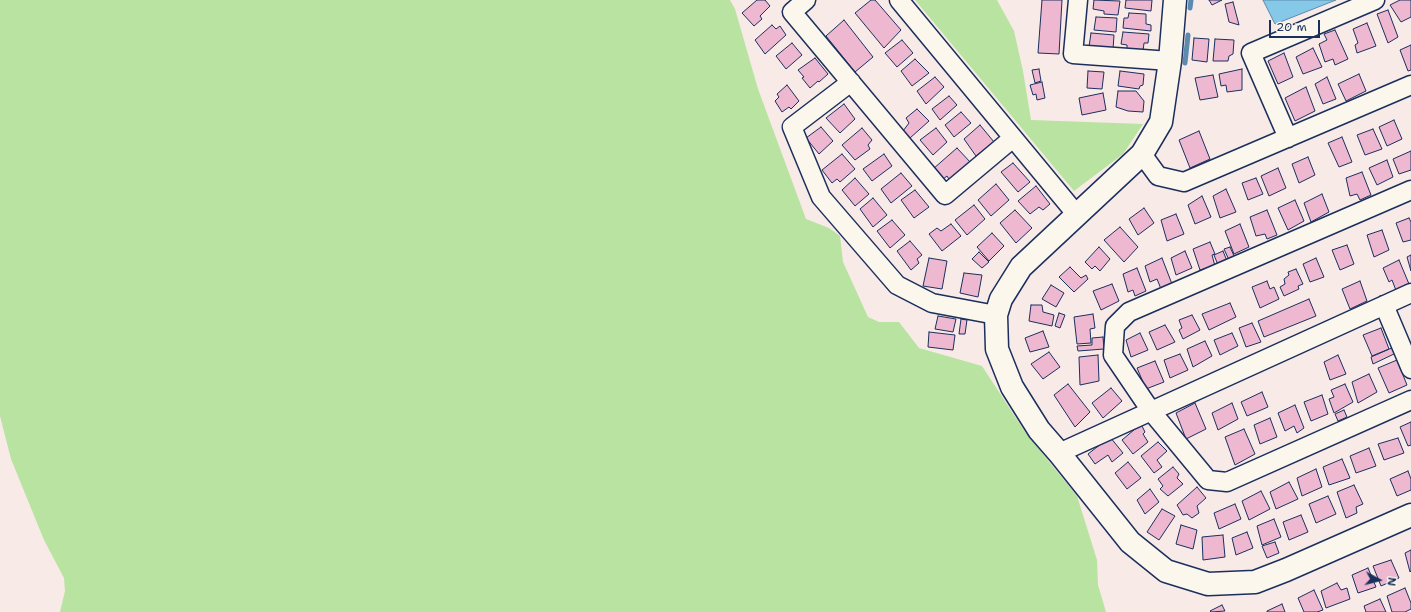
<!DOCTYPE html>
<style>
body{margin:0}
#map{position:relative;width:1411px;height:612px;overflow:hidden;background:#f8eae6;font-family:"Shantell Sans",sans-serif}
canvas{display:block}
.north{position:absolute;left:1359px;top:560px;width:40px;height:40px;-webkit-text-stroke:3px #fbf7ec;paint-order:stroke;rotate:97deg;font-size:11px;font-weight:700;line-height:16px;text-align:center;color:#1b2f5e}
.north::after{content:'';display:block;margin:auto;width:14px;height:18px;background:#1b2f5e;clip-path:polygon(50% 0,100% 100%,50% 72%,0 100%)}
.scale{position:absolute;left:1269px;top:20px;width:51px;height:18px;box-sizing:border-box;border:2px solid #1b2f5e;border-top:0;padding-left:5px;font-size:12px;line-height:14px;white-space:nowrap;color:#1b2f5e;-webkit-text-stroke:3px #fbf7ec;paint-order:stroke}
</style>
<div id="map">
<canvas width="1411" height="612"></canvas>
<div class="north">N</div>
<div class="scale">20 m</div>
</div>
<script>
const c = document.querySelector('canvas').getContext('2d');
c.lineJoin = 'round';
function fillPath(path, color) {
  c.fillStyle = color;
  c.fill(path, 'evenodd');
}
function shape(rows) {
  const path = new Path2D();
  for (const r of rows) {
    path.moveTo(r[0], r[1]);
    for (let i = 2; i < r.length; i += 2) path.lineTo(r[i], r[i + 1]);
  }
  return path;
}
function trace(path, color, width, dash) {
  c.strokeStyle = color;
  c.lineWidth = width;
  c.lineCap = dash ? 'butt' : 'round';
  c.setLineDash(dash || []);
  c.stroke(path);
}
fillPath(shape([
 [0,0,730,0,735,9,758,89,806,219,829,228,840,236,843,262,868,317,879,322,899,322,919,348,982,366,1025,432,1077,496,1097,560,1098,585,1106,612,60,612,65,591,64,578,44,540,11,459,0,416],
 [915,0,997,0,1014,31,1023,71,1031,120,1143,124,1123,154,1074,191]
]), '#b8e3a0');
const water = shape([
 [1263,0,1336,0,1275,24,1263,0]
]);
fillPath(water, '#86c8e7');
trace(water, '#5b8bb0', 1);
trace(shape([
 [1190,8,1191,0],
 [1185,63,1188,35]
]), '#5b8bb0', 5);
const building = shape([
 [757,0,765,0,770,6,760,16,762,19,754,26,742,13,757,0],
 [871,0,875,0,901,30,884,48,855,13,871,0],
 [1042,0,1062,0,1059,54,1038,53,1042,0],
 [1094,0,1120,1,1118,15,1104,14,1104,11,1093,9,1094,0],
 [1126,0,1152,0,1151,11,1125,8,1126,0],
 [1209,0,1222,0,1212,5,1209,0],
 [1400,0,1411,0,1411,17,1401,22,1390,5,1400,0],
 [1233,2,1239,25,1229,22,1225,4,1233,2],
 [1388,10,1398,37,1388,43,1377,14,1388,10],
 [1129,13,1146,14,1146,24,1151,25,1151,31,1123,28,1124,18,1128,18,1129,13],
 [1096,17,1117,18,1116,32,1094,30,1096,17],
 [844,20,873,57,855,72,826,36,844,20],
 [1367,23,1376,46,1357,53,1355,45,1358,43,1353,29,1367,23],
 [772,25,776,29,780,26,786,35,765,54,755,40,772,25],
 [1335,30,1348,59,1335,65,1333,59,1325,62,1319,44,1327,40,1324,34,1335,30],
 [1123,32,1149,34,1148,43,1144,43,1143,51,1127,49,1127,45,1121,44,1123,32],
 [1091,33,1114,35,1113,50,1089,47,1091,33],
 [1194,38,1209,39,1207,62,1192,60,1194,38],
 [1215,39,1234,40,1233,54,1229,56,1228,61,1213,61,1215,39],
 [902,40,913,53,897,67,885,53,902,40],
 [792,43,802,55,786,69,776,56,792,43],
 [1411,45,1411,70,1408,71,1400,50,1411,45],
 [1313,48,1322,67,1303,74,1296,57,1313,48],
 [1284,53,1293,77,1278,84,1268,61,1284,53],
 [815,58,828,74,819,82,818,81,810,88,802,78,804,77,798,70,815,58],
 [915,59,929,73,912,86,901,71,915,59],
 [1039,69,1041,81,1035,83,1032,70,1039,69],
 [1242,69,1242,90,1227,92,1226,85,1221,86,1219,74,1242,69],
 [1088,71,1104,72,1102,89,1087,88,1088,71],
 [1120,71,1144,74,1143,85,1140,86,1139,89,1118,86,1120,71],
 [1359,74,1366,91,1346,101,1338,84,1359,74],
 [1213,75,1218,97,1200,100,1195,78,1213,75],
 [935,77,944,87,926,104,917,91,935,77],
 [1327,77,1336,99,1323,104,1315,84,1327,77],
 [1042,82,1045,98,1037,100,1036,94,1033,95,1030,85,1042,82],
 [787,85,799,101,791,109,789,107,782,112,775,101,779,97,777,94,787,85],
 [1306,87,1315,111,1295,121,1285,98,1306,87],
 [1118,91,1136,91,1144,101,1143,112,1128,111,1116,107,1118,91],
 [1103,93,1106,110,1082,115,1079,98,1103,93],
 [949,96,957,105,940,120,932,109,949,96],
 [844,104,855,119,840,133,826,118,844,104],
 [917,109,929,121,910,138,903,131,909,123,906,118,917,109],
 [961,112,971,123,954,137,945,125,961,112],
 [1394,120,1402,139,1387,146,1379,127,1394,120],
 [980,125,994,142,976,156,964,139,980,125],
 [821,127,833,141,819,154,806,138,821,127],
 [862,128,872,140,868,145,870,149,855,160,842,145,862,128],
 [936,128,947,142,933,155,920,140,936,128],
 [1373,129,1382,149,1365,155,1357,135,1373,129],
 [1199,131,1210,159,1190,168,1179,140,1199,131],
 [1342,137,1352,162,1339,167,1328,143,1342,137],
 [957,148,971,163,950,181,947,176,942,180,933,169,957,148],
 [1411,151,1411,170,1399,174,1393,159,1411,151],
 [842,154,855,169,840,182,837,179,832,183,822,170,842,154],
 [884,154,892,166,872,181,863,169,884,154],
 [1308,157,1315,175,1299,183,1292,164,1308,157],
 [1387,160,1393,177,1377,185,1369,168,1387,160],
 [1013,163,1030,182,1018,192,1001,172,1013,163],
 [1278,168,1286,188,1269,196,1261,176,1278,168],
 [1362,172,1371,195,1360,200,1357,194,1350,196,1346,178,1362,172],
 [901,173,912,186,891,203,881,189,901,173],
 [855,178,869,194,855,206,842,190,855,178],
 [1256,178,1263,194,1248,200,1242,183,1256,178],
 [996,184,1009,200,991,216,978,200,996,184],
 [1036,186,1050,204,1043,210,1039,207,1030,214,1018,201,1036,186],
 [1226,189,1236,212,1220,218,1213,196,1226,189],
 [915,190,929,207,914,218,901,200,915,190],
 [1322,194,1329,212,1311,222,1304,203,1322,194],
 [1202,196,1211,217,1195,224,1188,205,1202,196],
 [873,198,887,215,873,227,860,209,873,198],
 [1295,200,1304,221,1288,230,1278,208,1295,200],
 [974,205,985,219,967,235,955,220,974,205],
 [1144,208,1154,223,1138,235,1129,219,1144,208],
 [1015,210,1032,228,1016,243,1000,223,1015,210],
 [1267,210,1277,235,1267,239,1265,234,1256,236,1250,217,1267,210],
 [1176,214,1184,234,1167,241,1161,220,1176,214],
 [1409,218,1411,222,1411,240,1403,242,1396,223,1409,218],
 [892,220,905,235,890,248,877,231,892,220],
 [951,224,961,236,942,251,929,234,937,228,941,231,951,224],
 [1240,224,1249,247,1234,254,1225,231,1240,224],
 [1120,227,1138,247,1124,262,1104,240,1120,227],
 [1382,230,1389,250,1374,257,1367,235,1382,230],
 [992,233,1004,246,989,261,977,247,992,233],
 [910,241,922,255,917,259,919,263,911,270,897,251,910,241],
 [1210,242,1215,254,1212,255,1215,266,1200,270,1193,249,1210,242],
 [1347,245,1354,264,1340,270,1332,250,1347,245],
 [1099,247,1110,259,1100,271,1095,266,1092,269,1085,262,1099,247],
 [1230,247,1235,258,1229,260,1224,249,1230,247],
 [1185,251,1192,268,1176,275,1171,258,1185,251],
 [1223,251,1227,261,1218,265,1214,255,1223,251],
 [979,252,989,262,982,268,972,259,979,252],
 [1411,255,1411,271,1407,257,1411,255],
 [929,258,947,261,942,289,923,286,929,258],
 [1162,258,1172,284,1161,289,1157,279,1150,282,1145,266,1162,258],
 [1316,258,1324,277,1310,282,1303,264,1316,258],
 [1399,260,1409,284,1397,293,1392,280,1389,282,1383,268,1399,260],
 [1070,267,1081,278,1086,275,1088,279,1074,292,1059,277,1070,267],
 [1137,268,1146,291,1135,296,1133,290,1128,292,1123,274,1137,268],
 [1296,269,1303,284,1298,286,1299,289,1284,296,1280,287,1285,284,1284,279,1289,275,1288,272,1296,269],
 [964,273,982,275,978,297,960,293,964,273],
 [1267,281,1270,289,1274,287,1279,299,1260,308,1252,287,1267,281],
 [1360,281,1367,301,1350,309,1342,289,1360,281],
 [1112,284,1119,301,1101,310,1093,291,1112,284],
 [1051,285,1064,293,1056,307,1042,299,1051,285],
 [1309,299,1316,316,1264,337,1258,321,1309,299],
 [1230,303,1236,317,1209,330,1202,314,1230,303],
 [1031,305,1042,305,1043,312,1054,315,1052,326,1029,321,1031,305],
 [1059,313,1065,315,1060,328,1055,326,1059,313],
 [1093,314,1095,328,1090,329,1091,343,1077,344,1074,317,1093,314],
 [1192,315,1200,330,1183,339,1179,330,1182,328,1179,320,1192,315],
 [938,316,956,319,953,332,935,329,938,316],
 [961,319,967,320,965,334,959,334,961,319],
 [1252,323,1261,342,1246,347,1239,328,1252,323],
 [1165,325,1175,342,1157,350,1149,332,1165,325],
 [1381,328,1389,349,1372,356,1363,335,1381,328],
 [1043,331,1049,347,1030,352,1025,338,1043,331],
 [929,332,955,335,953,350,928,347,929,332],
 [1140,333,1148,350,1131,357,1126,340,1140,333],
 [1232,333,1238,346,1220,355,1214,340,1232,333],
 [1103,337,1104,349,1078,351,1077,346,1092,345,1092,338,1103,337],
 [1205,341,1212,356,1193,367,1187,349,1205,341],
 [1394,347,1396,353,1373,364,1371,357,1394,347],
 [1049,352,1060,367,1043,379,1031,364,1049,352],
 [1180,354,1188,370,1170,378,1164,360,1180,354],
 [1098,355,1099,381,1080,385,1079,357,1098,355],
 [1338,355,1346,374,1330,380,1324,362,1338,355],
 [1397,360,1407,385,1389,393,1378,368,1397,360],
 [1155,361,1164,382,1146,389,1137,368,1155,361],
 [1369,374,1377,392,1358,403,1352,382,1369,374],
 [1068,384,1090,412,1075,427,1054,395,1068,384],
 [1345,384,1353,402,1334,413,1329,399,1334,397,1331,390,1345,384],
 [1111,388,1122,401,1103,418,1092,403,1111,388],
 [1262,392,1268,407,1247,416,1241,402,1262,392],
 [1322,395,1328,414,1311,421,1304,402,1322,395],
 [1195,403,1206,429,1186,439,1176,413,1195,403],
 [1232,403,1238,419,1218,430,1212,413,1232,403],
 [1295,405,1304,428,1297,433,1294,426,1285,431,1278,413,1295,405],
 [1344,410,1347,417,1338,421,1335,414,1344,410],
 [1270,418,1277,437,1260,444,1254,425,1270,418],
 [1411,422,1411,445,1408,446,1400,427,1411,422],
 [1141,424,1145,432,1143,434,1148,442,1133,454,1122,440,1141,424],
 [1244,429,1255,454,1235,465,1225,437,1244,429],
 [1110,437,1123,453,1112,462,1108,455,1095,464,1088,454,1110,437],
 [1398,438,1404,453,1384,460,1378,444,1398,438],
 [1158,442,1167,451,1157,460,1162,467,1154,473,1141,456,1158,442],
 [1369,448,1376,466,1356,473,1350,456,1369,448],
 [1342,459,1350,478,1329,485,1323,467,1342,459],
 [1128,462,1141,478,1127,489,1115,473,1128,462],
 [1173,467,1179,474,1177,478,1183,484,1168,496,1160,489,1163,486,1158,479,1173,467],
 [1316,469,1322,487,1302,496,1297,478,1316,469],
 [1408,471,1411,479,1411,490,1397,496,1390,479,1408,471],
 [1289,482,1298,499,1276,509,1270,492,1289,482],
 [1354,485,1363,504,1356,507,1357,513,1346,518,1337,492,1354,485],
 [1197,487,1206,498,1197,506,1199,513,1192,518,1187,514,1183,515,1177,505,1197,487],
 [1150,489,1159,502,1145,514,1137,500,1150,489],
 [1261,491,1270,509,1249,520,1242,501,1261,491],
 [1328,496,1336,514,1316,523,1309,504,1328,496],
 [1235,504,1241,519,1219,529,1214,513,1235,504],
 [1162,509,1175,516,1159,540,1147,532,1162,509],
 [1301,515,1308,532,1289,540,1283,522,1301,515],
 [1274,519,1281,537,1262,545,1257,526,1274,519],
 [1181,525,1197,530,1193,549,1176,544,1181,525],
 [1247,532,1253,548,1236,555,1232,538,1247,532],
 [1223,535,1225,557,1203,560,1202,537,1223,535],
 [1275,542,1279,553,1267,558,1262,546,1275,542],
 [1411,550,1411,571,1410,572,1405,553,1411,550],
 [1391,560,1399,578,1381,586,1373,566,1391,560],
 [1368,568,1376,587,1358,593,1352,575,1368,568],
 [1337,583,1341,590,1347,588,1350,599,1326,608,1321,591,1337,583],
 [1405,588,1411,603,1411,609,1405,612,1392,612,1387,596,1405,588],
 [1314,590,1323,610,1317,612,1304,612,1298,598,1314,590],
 [1380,599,1386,612,1366,612,1364,606,1380,599],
 [1282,604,1285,612,1267,612,1267,611,1282,604],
 [1222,605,1225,611,1211,612,1210,611,1222,605]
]);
fillPath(building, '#eeb8d0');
trace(building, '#1b2f5e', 1);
const street = shape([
 [806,0,792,12,945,195,1013,138],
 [899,0,1077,215],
 [1078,0,1073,54,1170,61],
 [851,82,792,127,821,197,897,285,932,303,996,315],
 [1288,138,1251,53,1375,0],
 [1142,154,1158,176,1184,182,1411,85],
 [1411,190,1129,312,1115,326,1113,355,1151,411,1208,480,1227,482,1411,400],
 [1384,305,1411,369],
 [1059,453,1411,293]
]);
const secondary = shape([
 [1175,0,1170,61,1161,122,1142,154,1021,267,1001,299,996,315,997,349,1012,387,1039,430,1059,453,1130,542,1166,571,1208,584,1255,582,1286,570,1411,515]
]);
trace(street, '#1b2f5e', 21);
trace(secondary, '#1b2f5e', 25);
trace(street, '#fbf7ec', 18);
trace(secondary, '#fbf7ec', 22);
</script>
